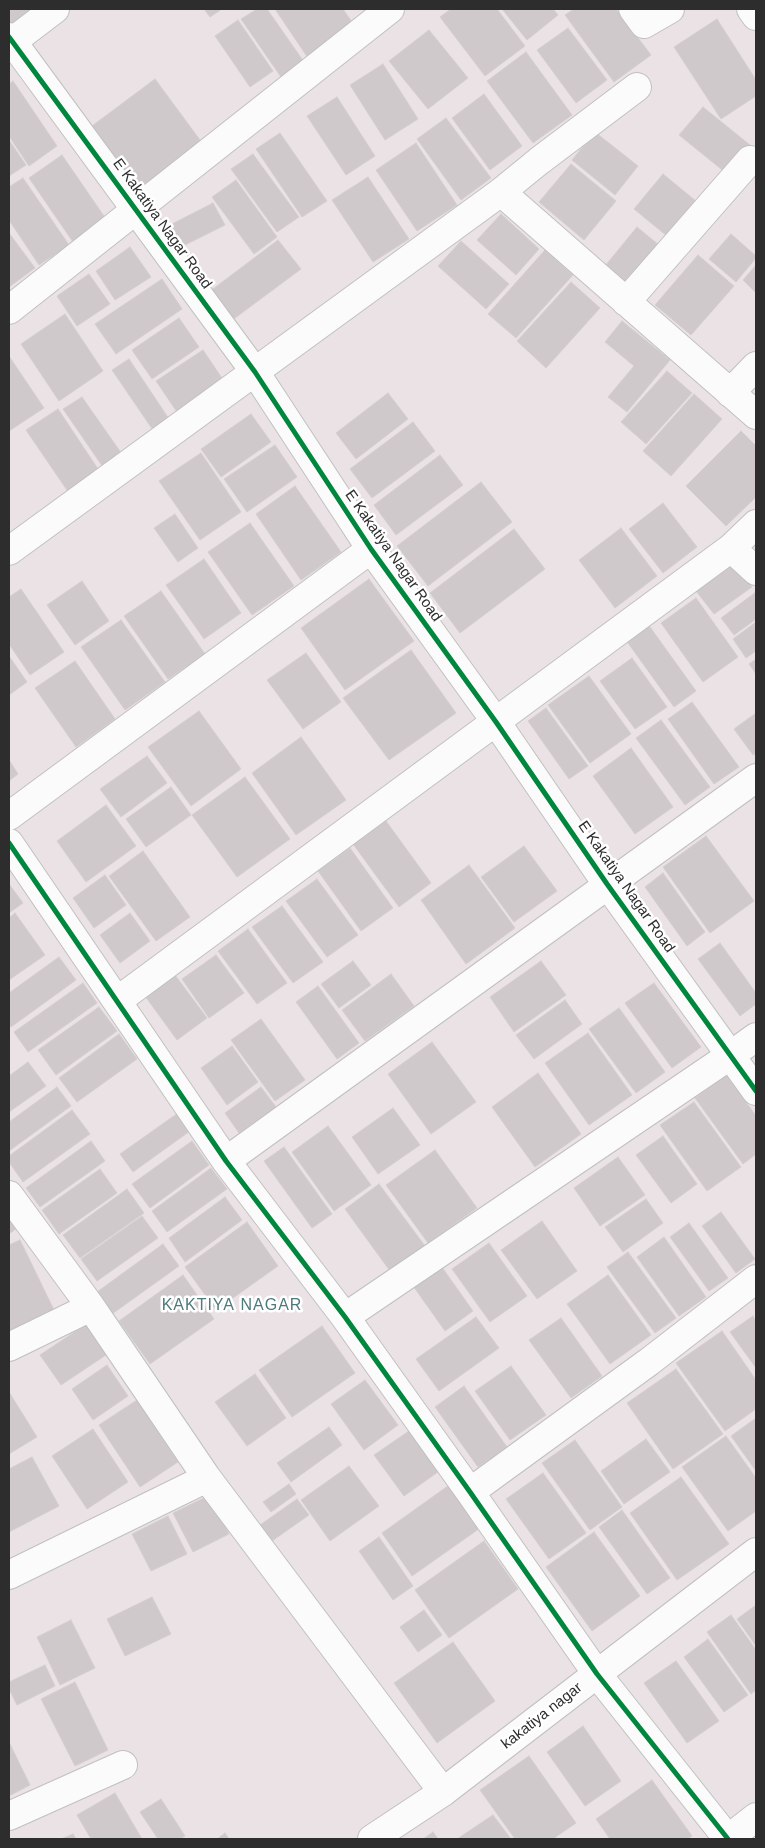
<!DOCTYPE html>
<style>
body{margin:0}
#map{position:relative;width:765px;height:1848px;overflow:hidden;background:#eae2e4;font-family:Helvetica,sans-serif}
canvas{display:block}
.frame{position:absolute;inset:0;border:10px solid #2d2d2d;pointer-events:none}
</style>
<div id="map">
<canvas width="765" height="1848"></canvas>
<div class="frame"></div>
</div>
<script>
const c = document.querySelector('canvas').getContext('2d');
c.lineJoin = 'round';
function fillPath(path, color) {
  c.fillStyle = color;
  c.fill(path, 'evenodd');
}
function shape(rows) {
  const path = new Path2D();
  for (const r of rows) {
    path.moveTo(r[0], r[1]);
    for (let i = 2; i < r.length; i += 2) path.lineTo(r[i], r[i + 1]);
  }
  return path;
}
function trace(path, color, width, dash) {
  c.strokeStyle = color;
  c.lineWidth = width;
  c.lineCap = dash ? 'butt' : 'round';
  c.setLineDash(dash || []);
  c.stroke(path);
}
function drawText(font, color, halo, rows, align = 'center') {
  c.font = font + ' Helvetica,sans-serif';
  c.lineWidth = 5;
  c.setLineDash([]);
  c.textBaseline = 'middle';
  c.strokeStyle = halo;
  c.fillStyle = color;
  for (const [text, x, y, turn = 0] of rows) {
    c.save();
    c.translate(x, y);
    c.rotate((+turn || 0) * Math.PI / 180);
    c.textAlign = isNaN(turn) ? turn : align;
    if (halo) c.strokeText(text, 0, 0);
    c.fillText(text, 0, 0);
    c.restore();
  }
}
const building = shape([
 [9,9,35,9,12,26,9,21,9,9],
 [204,9,222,9,210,17,204,9],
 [257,9,267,9,304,62,281,77,241,19,257,9],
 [275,9,343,9,356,28,308,58,275,9],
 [451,9,497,9,525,46,485,76,440,17,451,9],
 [502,9,553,9,558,15,527,40,502,9],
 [574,9,616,9,651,55,614,82,565,15,574,9],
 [717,19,756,80,756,96,721,119,674,47,717,19],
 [238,20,273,71,250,87,215,36,238,20],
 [568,28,607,80,576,103,537,50,568,28],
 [429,30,468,78,428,109,389,61,429,30],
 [526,52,572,115,533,143,487,81,526,52],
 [383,64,418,119,385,140,350,85,383,64],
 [155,79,203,144,139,190,92,126,155,79],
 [13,81,57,146,29,166,9,136,9,84,13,81],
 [484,94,522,146,490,170,452,118,484,94],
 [337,97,375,156,346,175,307,116,337,97],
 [703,107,750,145,726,173,679,135,703,107],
 [446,118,491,178,461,200,417,139,446,118],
 [595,132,638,166,615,195,572,160,595,132],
 [280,133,327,201,302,217,256,149,280,133],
 [9,140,26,165,9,176,9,140],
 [416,143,457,205,417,231,376,170,416,143],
 [253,154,299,217,277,232,231,169,253,154],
 [62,155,106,219,73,242,29,178,62,155],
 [571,164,616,201,584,240,539,202,571,164],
 [663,174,702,206,673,241,634,209,663,174],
 [368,177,409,239,373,262,332,200,368,177],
 [23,178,69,245,39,265,9,220,9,187,23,178],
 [236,180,277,237,254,254,212,197,236,180],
 [213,203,225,225,181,247,170,225,213,203],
 [501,214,539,249,516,275,477,240,501,214],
 [637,227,665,250,633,288,605,266,637,227],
 [9,233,35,268,9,287,9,233],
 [731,234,756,256,756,258,736,282,709,259,731,234],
 [278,240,301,269,231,321,209,292,278,240],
 [461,241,509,284,486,309,438,266,461,241],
 [130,247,151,277,115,300,96,271,130,247],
 [545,250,573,275,516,338,488,314,545,250],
 [698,255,734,286,691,335,655,305,698,255],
 [756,265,756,293,743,280,756,265],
 [89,274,110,304,77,326,57,296,89,274],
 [162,279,182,309,116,354,95,324,162,279],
 [571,282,600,308,546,368,517,341,571,282],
 [65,314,103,371,59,401,21,344,65,314],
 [179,318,199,347,152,379,132,350,179,318],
 [622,321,670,360,627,412,608,397,634,366,605,342,622,321],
 [203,350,226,384,179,415,156,381,203,350],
 [9,356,44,408,9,431,9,356],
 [129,359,171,422,155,433,112,370,129,359],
 [667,371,692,393,646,444,621,422,667,371],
 [388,393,408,419,356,459,336,433,388,393],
 [694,394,722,419,671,476,643,451,694,394],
 [82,397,124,457,105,470,63,409,82,397],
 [58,409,102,475,71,496,26,430,58,409],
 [251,414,271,442,221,477,201,449,251,414],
 [413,422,435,451,372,498,350,469,413,422],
 [741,431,756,446,756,497,726,526,686,486,741,431],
 [275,445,297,477,247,512,224,479,275,445],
 [201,453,241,512,200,540,159,481,201,453],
 [440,455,463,485,396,535,374,505,440,455],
 [481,482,512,522,428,586,397,546,481,482],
 [295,486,341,552,301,580,256,514,295,486],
 [663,503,697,547,663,573,629,529,663,503],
 [175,514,198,548,178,562,154,528,175,514],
 [250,523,294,586,252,615,208,552,250,523],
 [621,528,657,576,615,608,579,560,621,528],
 [514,529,545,569,460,633,430,593,514,529],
 [204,559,241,613,204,639,166,585,204,559],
 [735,563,752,587,714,614,696,591,735,563],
 [369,579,414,641,345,690,301,628,369,579],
 [82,581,109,621,75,645,47,605,82,581],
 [21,589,64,652,30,675,9,644,9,597,21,589],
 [161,591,205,654,168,679,124,616,161,591],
 [756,592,756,619,734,635,721,618,756,592],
 [696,598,738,657,703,682,661,623,696,598],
 [121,620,165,682,125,710,81,647,121,620],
 [645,620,696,691,674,707,623,636,645,620],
 [756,622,756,651,746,658,733,639,756,622],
 [411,650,456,713,389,760,343,698,411,650],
 [306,653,341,702,303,729,267,680,306,653],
 [9,656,27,682,9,695,9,656],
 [632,658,667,707,635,729,600,681,632,658],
 [756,659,756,674,749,664,756,659],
 [75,661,115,719,76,747,35,688,75,661],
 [589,676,631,734,590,763,548,705,589,676],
 [692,702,739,767,714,784,668,719,692,702],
 [546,708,588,766,569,779,528,721,546,708],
 [199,711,241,769,191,806,148,747,199,711],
 [756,713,756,753,753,755,734,729,756,713],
 [661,720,710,787,685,805,636,738,661,720],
 [301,737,346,800,296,835,252,773,301,737],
 [631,748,673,807,635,834,593,776,631,748],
 [147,756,167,783,121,817,100,789,147,756],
 [9,760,18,774,9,781,9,760],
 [245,777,290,839,237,877,192,815,245,777],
 [171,787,191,815,146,847,126,819,171,787],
 [106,805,136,846,86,882,57,841,106,805],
 [386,821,431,883,399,907,353,844,386,821],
 [706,836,754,901,710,933,663,867,706,836],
 [524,846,557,891,514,922,481,877,524,846],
 [350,848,393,908,361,931,318,871,350,848],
 [143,851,190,917,156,941,109,876,143,851],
 [469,865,515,928,466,964,421,900,469,865],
 [663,873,705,932,687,946,645,887,663,873],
 [105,875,126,905,94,928,73,898,105,875],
 [317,879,358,935,327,957,286,901,317,879],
 [9,884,23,903,9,913,9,884],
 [282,906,323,962,293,983,252,927,282,906],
 [15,913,45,955,9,980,9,918,15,913],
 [130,913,150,941,120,963,100,935,130,913],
 [248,929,287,983,257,1004,218,951,248,929],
 [720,943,756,993,756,1004,740,1016,698,959,720,943],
 [216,955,244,993,209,1018,182,979,216,955],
 [59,957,76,980,11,1027,9,1024,9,993,59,957],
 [353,961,371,985,339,1008,321,984,353,961],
 [541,961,566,995,514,1032,490,997,541,961],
 [391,974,414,1006,365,1041,342,1010,391,974],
 [175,975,207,1018,177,1040,145,996,175,975],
 [83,983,97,1003,28,1052,14,1032,83,983],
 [654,983,701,1047,672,1068,625,1003,654,983],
 [318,986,359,1043,337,1059,296,1002,318,986],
 [565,1000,582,1024,534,1059,516,1035,565,1000],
 [99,1007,117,1031,56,1075,38,1050,99,1007],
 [619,1008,665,1072,636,1093,589,1029,619,1008],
 [261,1019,305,1080,275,1101,231,1040,261,1019],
 [588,1033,632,1095,589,1125,545,1063,588,1033],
 [119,1034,137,1059,77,1102,59,1078,119,1034],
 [432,1042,476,1102,431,1134,388,1074,432,1042],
 [232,1046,258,1082,227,1105,201,1068,232,1046],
 [28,1062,46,1086,9,1112,9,1076,28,1062],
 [538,1073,581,1134,535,1167,492,1107,538,1073],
 [727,1075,756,1116,756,1154,743,1164,695,1098,727,1075],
 [57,1087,71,1106,9,1151,9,1122,57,1087],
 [261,1087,276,1107,239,1133,225,1113,261,1087],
 [694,1102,741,1167,707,1191,660,1125,694,1102],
 [393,1108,420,1145,378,1174,352,1137,393,1108],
 [72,1110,90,1134,23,1182,9,1162,9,1156,72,1110],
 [178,1113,190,1131,133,1172,120,1154,178,1113],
 [328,1126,371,1185,334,1211,292,1152,328,1126],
 [663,1136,697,1184,671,1203,636,1155,663,1136],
 [91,1141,105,1161,40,1207,26,1188,91,1141],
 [192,1141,209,1165,150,1208,132,1184,192,1141],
 [284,1147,332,1214,312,1228,264,1161,284,1147],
 [435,1150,477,1208,428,1243,386,1185,435,1150],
 [618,1157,645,1195,600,1226,574,1188,618,1157],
 [211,1168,227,1189,167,1232,152,1211,211,1168],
 [100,1169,117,1193,59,1234,42,1210,100,1169],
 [379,1184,425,1246,390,1271,345,1209,379,1184],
 [127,1189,144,1213,80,1258,63,1235,127,1189],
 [225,1197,242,1220,185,1262,169,1238,225,1197],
 [646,1199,663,1223,623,1252,605,1227,646,1199],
 [721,1212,755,1259,736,1273,702,1226,721,1212],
 [142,1216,158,1238,97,1281,81,1259,142,1216],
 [9,1218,17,1228,9,1234,9,1218],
 [542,1221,577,1271,537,1299,501,1250,542,1221],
 [247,1222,278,1266,216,1310,185,1267,247,1222],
 [689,1223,728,1278,709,1291,670,1237,689,1223],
 [664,1237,706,1297,679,1316,637,1257,664,1237],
 [20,1240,54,1310,10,1332,9,1328,9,1245,20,1240],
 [489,1243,527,1296,490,1322,452,1269,489,1243],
 [163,1244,179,1266,112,1314,97,1292,163,1244],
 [628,1252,676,1318,655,1333,607,1267,628,1252],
 [439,1263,473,1311,445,1331,411,1283,439,1263],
 [183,1275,214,1319,150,1364,119,1321,183,1275],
 [608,1275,651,1335,610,1364,567,1304,608,1275],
 [753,1316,756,1321,756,1368,730,1332,753,1316],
 [476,1317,499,1348,439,1391,416,1359,476,1317],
 [561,1318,602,1376,571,1398,529,1340,561,1318],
 [88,1323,109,1353,61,1385,40,1355,88,1323],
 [322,1326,355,1373,292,1417,259,1370,322,1326],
 [722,1331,756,1380,756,1409,725,1431,676,1363,722,1331],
 [107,1365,128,1396,93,1420,72,1389,107,1365],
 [511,1366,546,1415,510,1440,475,1391,511,1366],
 [676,1369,723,1434,673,1469,627,1403,676,1369],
 [255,1374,286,1418,247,1446,215,1402,255,1374],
 [365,1380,398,1425,364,1450,331,1404,365,1380],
 [464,1386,507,1447,478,1467,435,1407,464,1386],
 [9,1392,37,1437,9,1454,9,1392],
 [137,1400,178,1462,140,1487,99,1425,137,1400],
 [756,1418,756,1471,731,1436,756,1418],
 [329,1427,342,1445,291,1482,277,1463,329,1427],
 [93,1429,128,1482,87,1509,52,1456,93,1429],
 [409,1431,438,1472,404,1496,374,1455,409,1431],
 [726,1436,756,1478,756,1511,728,1531,682,1467,726,1436],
 [646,1439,670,1472,624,1504,601,1471,646,1439],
 [575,1440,622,1507,590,1530,542,1463,575,1440],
 [32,1457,59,1506,9,1532,9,1469,32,1457],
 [349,1466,379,1506,330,1541,301,1500,349,1466],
 [543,1473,586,1533,549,1559,506,1499,543,1473],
 [681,1477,729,1544,677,1580,630,1513,681,1477],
 [452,1483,483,1526,412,1576,382,1533,452,1483],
 [289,1484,296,1494,271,1512,263,1502,289,1484],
 [210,1495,229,1534,193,1552,173,1513,210,1495],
 [297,1499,309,1515,272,1541,260,1525,297,1499],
 [622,1510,670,1578,647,1594,599,1527,622,1510],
 [168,1516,187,1554,151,1571,132,1534,168,1516],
 [594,1532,640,1596,592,1631,546,1567,594,1532],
 [379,1537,413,1586,393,1600,359,1551,379,1537],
 [484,1541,518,1589,449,1638,415,1590,484,1541],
 [152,1597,171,1634,125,1656,107,1619,152,1597],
 [756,1605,756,1646,737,1619,756,1605],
 [424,1610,442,1635,418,1652,400,1627,424,1610],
 [731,1615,756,1650,756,1690,751,1694,707,1632,731,1615],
 [71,1620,95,1668,60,1685,37,1637,71,1620],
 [708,1639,748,1695,724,1712,684,1657,708,1639],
 [453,1642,495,1701,437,1743,394,1683,453,1642],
 [676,1661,719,1721,687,1743,644,1683,676,1661],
 [45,1665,55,1686,17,1705,9,1689,9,1682,45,1665],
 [75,1682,108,1750,75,1766,41,1699,75,1682],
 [583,1726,621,1781,585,1806,547,1752,583,1726],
 [9,1742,30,1785,9,1796,9,1742],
 [529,1756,576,1823,553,1839,515,1839,480,1790,529,1756],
 [652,1780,692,1836,687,1839,610,1839,596,1819,652,1780],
 [115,1793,142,1839,91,1839,77,1815,115,1793],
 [161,1799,185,1836,180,1839,158,1839,140,1812,161,1799],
 [493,1815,511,1839,457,1839,493,1815],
 [433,1832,438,1839,423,1839,433,1832],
 [225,1833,229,1839,217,1839,225,1833],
 [73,1834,76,1839,61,1839,73,1834]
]);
fillPath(building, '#cfc9cb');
trace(building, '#d5ced0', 1);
const street = shape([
 [633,9,644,24,670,9],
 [751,9,756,16],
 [9,44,55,9],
 [501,192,756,415],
 [626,302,750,160],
 [9,310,390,9],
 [730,393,756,366],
 [731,548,756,571],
 [9,551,501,192,539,161,637,87],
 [9,816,371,549],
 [9,843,226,1161,345,1317,470,1492,597,1674,728,1839],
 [117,1001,731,548,756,524],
 [226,1161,756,778],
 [9,1195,91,1307,207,1478,443,1792],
 [345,1317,731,1055,756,1037],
 [9,1347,91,1307],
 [470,1492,650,1361,756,1279],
 [9,1575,207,1478],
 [9,1816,123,1765],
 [728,1839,756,1817]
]);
const secondary = shape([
 [9,37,255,372,371,549,496,722,607,884,756,1091],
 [372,1839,443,1792,756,1552]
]);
trace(street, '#c1c0c1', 30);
trace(secondary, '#c1c0c1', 30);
trace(street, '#fcfbfb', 28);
trace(secondary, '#fcfbfb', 28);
trace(shape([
 [9,37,255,372,371,549,496,722,607,884,756,1091],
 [9,843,226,1161,345,1317,470,1492,597,1674,728,1839]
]), '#00873e', 5);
drawText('15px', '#2d2d2d', '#fff', [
 ["E Kakatiya Nagar Road",162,224,54],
 ["E Kakatiya Nagar Road",393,556,55],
 ["E Kakatiya Nagar Road",626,887,55],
 ["kakatiya nagar",542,1716,-38]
]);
c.letterSpacing = '1px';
drawText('16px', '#4d7a7d', '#fff', [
 ["KAKTIYA NAGAR",232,1306]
]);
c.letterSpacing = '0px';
</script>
